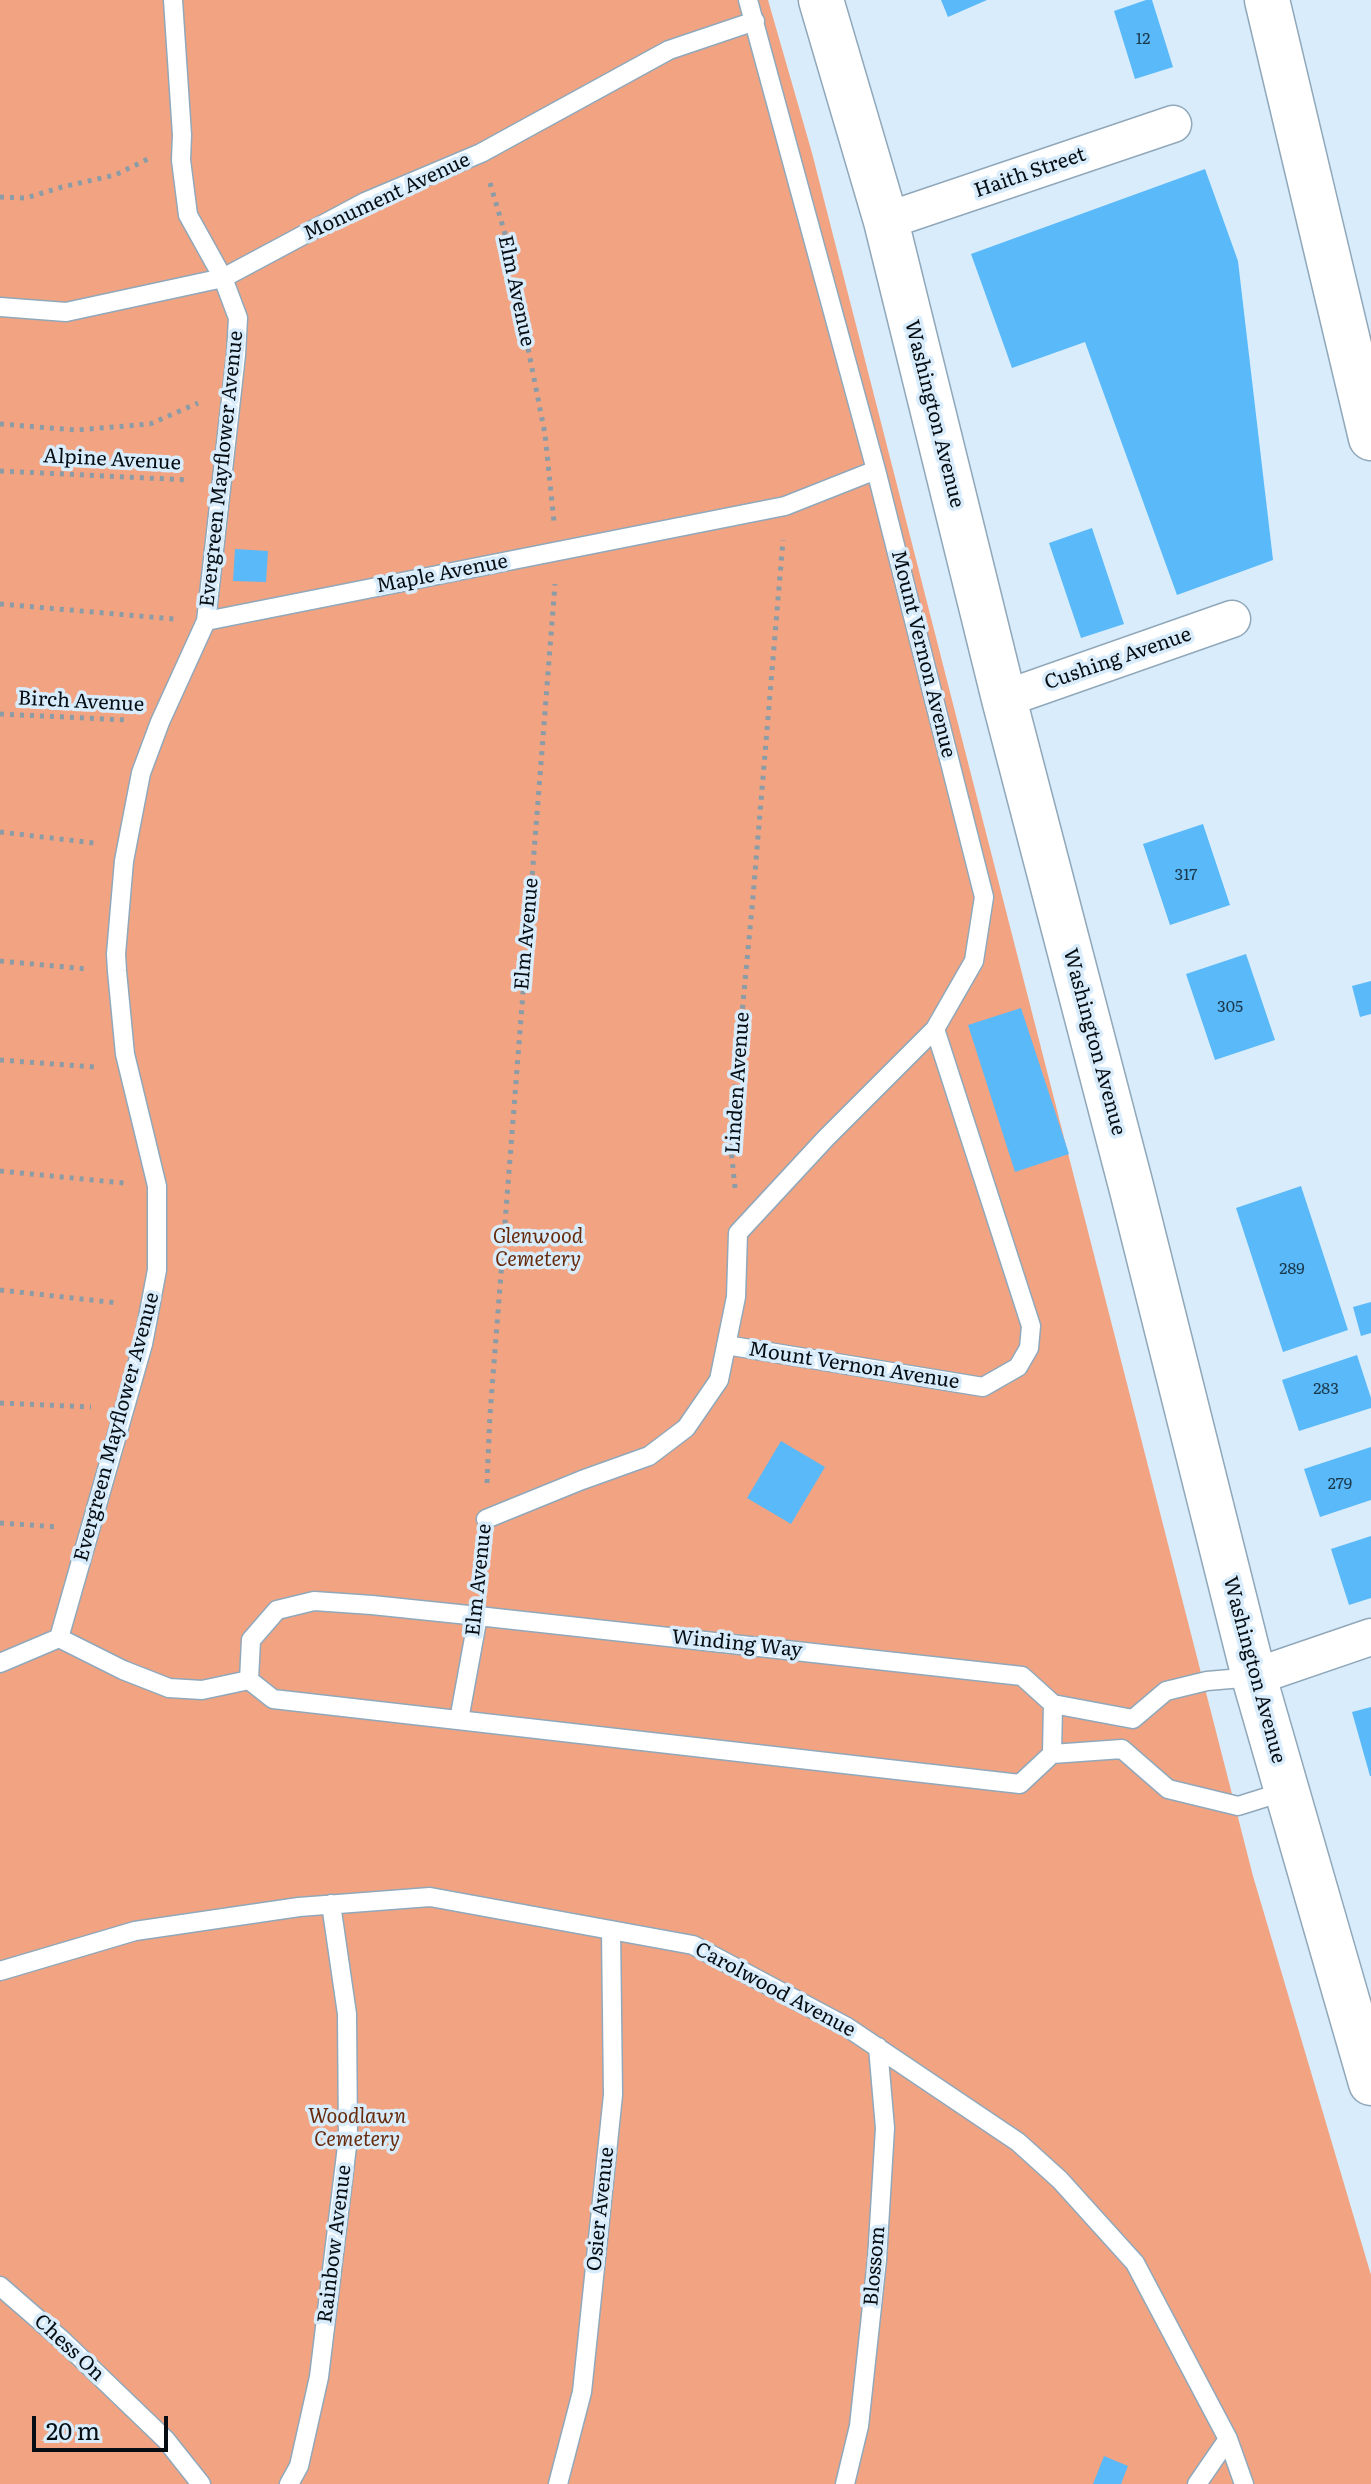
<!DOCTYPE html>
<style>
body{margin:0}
#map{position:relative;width:1371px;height:2484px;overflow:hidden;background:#d8ecfb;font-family:Literata,serif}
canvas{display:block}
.scale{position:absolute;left:32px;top:2416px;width:136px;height:36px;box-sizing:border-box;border:4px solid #060e14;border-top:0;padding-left:10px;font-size:24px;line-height:28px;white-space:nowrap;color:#060e14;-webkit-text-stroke:6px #d8ecfb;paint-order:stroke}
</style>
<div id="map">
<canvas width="1371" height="2484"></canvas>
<div class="scale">20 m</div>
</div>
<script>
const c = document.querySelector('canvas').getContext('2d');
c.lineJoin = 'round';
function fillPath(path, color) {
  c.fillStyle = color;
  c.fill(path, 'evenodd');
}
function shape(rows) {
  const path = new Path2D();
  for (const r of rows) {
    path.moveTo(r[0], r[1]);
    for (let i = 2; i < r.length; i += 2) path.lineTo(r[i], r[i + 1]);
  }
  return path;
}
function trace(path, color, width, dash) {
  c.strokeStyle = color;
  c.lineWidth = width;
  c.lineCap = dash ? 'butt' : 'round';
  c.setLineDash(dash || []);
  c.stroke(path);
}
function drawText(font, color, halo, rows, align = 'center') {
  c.font = font + ' Literata,serif';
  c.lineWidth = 7;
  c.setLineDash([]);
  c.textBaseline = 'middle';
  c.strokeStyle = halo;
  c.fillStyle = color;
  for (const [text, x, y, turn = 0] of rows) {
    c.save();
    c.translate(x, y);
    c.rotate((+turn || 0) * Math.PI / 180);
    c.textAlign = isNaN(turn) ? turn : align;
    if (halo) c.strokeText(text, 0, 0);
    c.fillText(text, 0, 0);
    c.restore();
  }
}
fillPath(shape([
 [0,0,768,0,812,153,1253,1876,1371,2275,1371,2484,0,2484]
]), '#f2a482');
fillPath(shape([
 [941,0,987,0,948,17],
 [1146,0,1152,0,1173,67,1135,79,1114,11],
 [1205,169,1238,261,1273,560,1177,595,1085,342,1012,368,971,254],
 [1092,528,1124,624,1081,638,1049,543],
 [235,549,268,551,266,582,233,581],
 [1203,824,1230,905,1170,925,1143,844],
 [1246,954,1275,1040,1215,1060,1186,974],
 [1371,981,1371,1014,1360,1017,1352,986],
 [1021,1008,1069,1154,1015,1172,968,1025],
 [1301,1186,1348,1330,1283,1352,1236,1208],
 [1371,1302,1371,1333,1361,1336,1353,1307],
 [1357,1355,1371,1398,1371,1408,1299,1431,1282,1380],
 [781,1441,825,1467,791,1524,747,1498],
 [1371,1447,1371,1500,1320,1517,1304,1469],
 [1371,1536,1371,1598,1349,1605,1331,1549],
 [1371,1707,1371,1776,1370,1776,1352,1712],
 [1104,2456,1128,2466,1121,2484,1093,2484]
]), '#5ab9f9');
const service = shape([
 [0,307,66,312,223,278,365,202,481,153,669,50,755,21],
 [206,621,785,506,876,470],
 [726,1345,983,1387,1018,1367,1029,1348,1031,1326,935,1029],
 [486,1519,582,1480,649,1456,686,1428,719,1380,736,1297,738,1233,826,1138,935,1029,974,961,984,897,876,470,748,0],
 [59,1638,143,1344,157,1270,157,1186,125,1054,117,971,116,954,124,861,141,773,160,722,206,621,236,355,238,318,223,278,188,215,181,160,182,135,173,0],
 [0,1663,59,1638,123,1670,169,1688,202,1690,249,1680,273,1699,1020,1784,1052,1754,1122,1749,1168,1789,1238,1806,1286,1791],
 [249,1680,251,1640,277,1610,314,1601,372,1605,478,1616,1022,1676,1053,1704,1133,1719,1166,1691,1207,1681,1254,1677],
 [459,1720,478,1616],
 [1052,1754,1053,1704],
 [0,1971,135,1931,299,1907,430,1897,693,1945,847,2027,1018,2142,1060,2180,1135,2263,1228,2439,1244,2484],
 [0,2286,62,2340,166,2440,201,2484],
 [289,2484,299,2466,319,2377,348,2138,347,2014,331,1904],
 [558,2484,582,2392,613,2095,611,1930],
 [845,2484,859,2426,877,2260,885,2128,878,2047],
 [1197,2484,1228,2439]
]);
const minor = shape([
 [886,221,1173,124],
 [1004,699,1232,619],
 [1254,1677,1371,1637]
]);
const tertiary = shape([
 [821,0,886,221,1004,699,1132,1190,1254,1677,1371,2083]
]);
const motorway = shape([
 [1267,0,1371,438]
]);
trace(service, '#90a8ba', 21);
trace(minor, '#90a8ba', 39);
trace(tertiary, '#90a8ba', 47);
trace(motorway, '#90a8ba', 47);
trace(shape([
 [490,183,506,237,545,434,554,522],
 [0,197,26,198,62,187,115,175,148,159],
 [0,424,76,430,150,424,198,403],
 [0,471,189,480],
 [0,604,174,619],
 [0,714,127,720],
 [0,832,94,843],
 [0,961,87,969],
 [0,1060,95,1067],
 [0,1171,124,1183],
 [735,1188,730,1139,752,908,783,540],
 [0,1290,118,1303],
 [0,1403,91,1407],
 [487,1483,490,1414,555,584],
 [0,1523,59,1527],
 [480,1587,484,1549]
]), '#8c9ca7', 5, [4, 6]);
trace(service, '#fff', 18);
trace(minor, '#fff', 36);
trace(tertiary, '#fff', 44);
trace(motorway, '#fff', 44);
drawText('16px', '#1b394d', null, [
 ["12",1143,39],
 ["317",1186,875],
 ["305",1230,1007],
 ["289",1292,1269],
 ["283",1326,1389],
 ["279",1340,1484]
]);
drawText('20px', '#060e14', '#d8ecfb', [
 ["Haith Street",1030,173,-19],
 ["Monument Avenue",387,197,-25],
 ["Elm Avenue",516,291,78],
 ["Washington Avenue",934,414,76],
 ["Alpine Avenue",112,460,3],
 ["Evergreen Mayflower Avenue",222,469,-84],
 ["Maple Avenue",442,574,-11],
 ["Mount Vernon Avenue",923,654,76],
 ["Cushing Avenue",1118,659,-19],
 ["Birch Avenue",81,702,3],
 ["Elm Avenue",527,934,-85],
 ["Washington Avenue",1094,1042,75],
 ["Linden Avenue",738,1083,-86],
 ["Mount Vernon Avenue",854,1366,9],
 ["Evergreen Mayflower Avenue",117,1427,-75],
 ["Elm Avenue",479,1580,-84],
 ["Winding Way",737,1644,6],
 ["Washington Avenue",1254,1670,75],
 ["Carolwood Avenue",775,1990,28],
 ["Osier Avenue",601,2209,-84],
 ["Rainbow Avenue",335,2244,-83],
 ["Blossom",875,2266,-85],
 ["Chess On",69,2348,43]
]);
drawText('italic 20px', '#682c0d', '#d8ecfb', [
 ["Glenwood",538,1237],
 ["Cemetery",538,1260],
 ["Woodlawn",357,2117],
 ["Cemetery",357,2140]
]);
</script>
